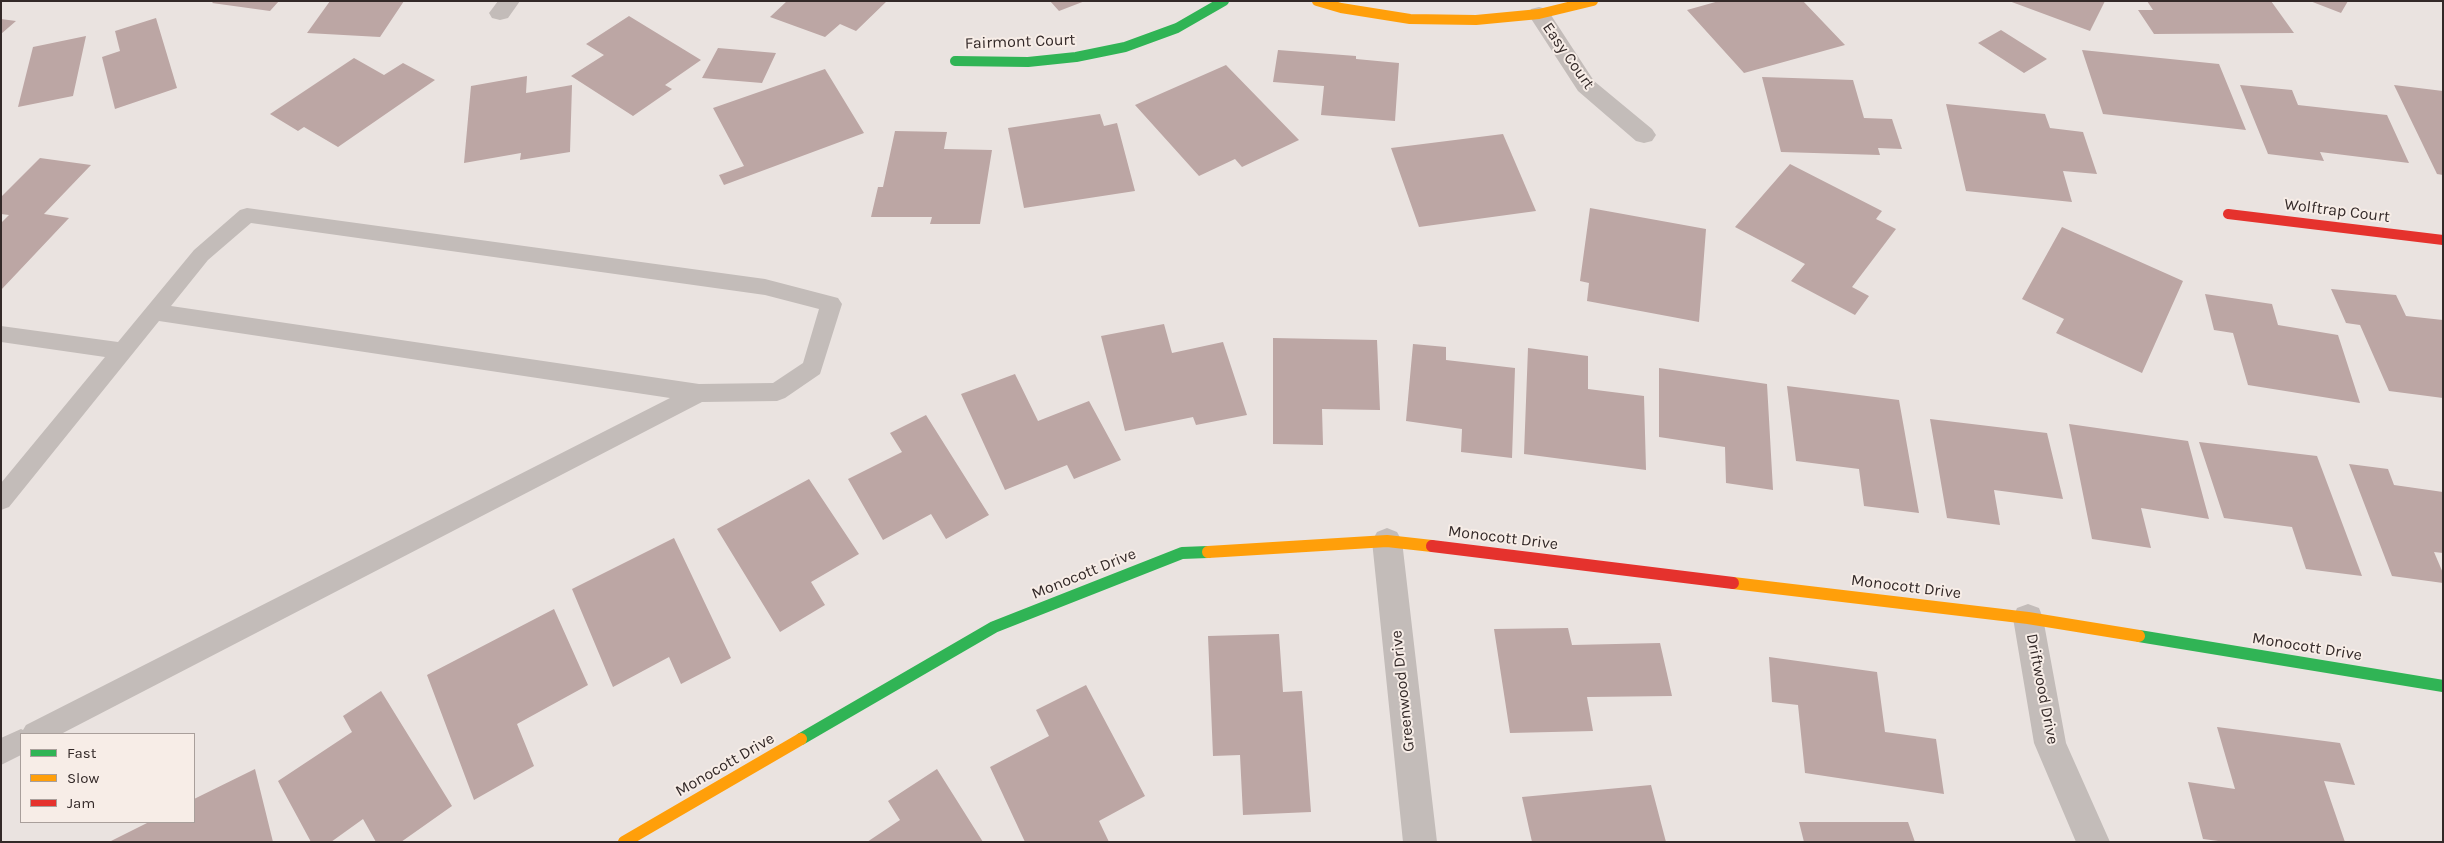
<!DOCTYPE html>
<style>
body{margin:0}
#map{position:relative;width:2444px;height:843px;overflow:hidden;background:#eae3e0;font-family:Karla,sans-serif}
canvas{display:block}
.frame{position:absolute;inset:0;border:2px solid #332928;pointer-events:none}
.legend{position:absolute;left:20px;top:733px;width:175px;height:90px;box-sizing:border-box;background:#f7ede7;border:1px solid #a99f9b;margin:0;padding:6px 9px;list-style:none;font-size:15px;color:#332928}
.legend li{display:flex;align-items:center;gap:10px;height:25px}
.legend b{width:25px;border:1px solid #a99f9b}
</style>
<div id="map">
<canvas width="2444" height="843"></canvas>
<div class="frame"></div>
<ul class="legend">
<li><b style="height:6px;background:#30b455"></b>Fast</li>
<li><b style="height:6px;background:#ff9f0a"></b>Slow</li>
<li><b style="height:6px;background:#e5322d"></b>Jam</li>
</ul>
</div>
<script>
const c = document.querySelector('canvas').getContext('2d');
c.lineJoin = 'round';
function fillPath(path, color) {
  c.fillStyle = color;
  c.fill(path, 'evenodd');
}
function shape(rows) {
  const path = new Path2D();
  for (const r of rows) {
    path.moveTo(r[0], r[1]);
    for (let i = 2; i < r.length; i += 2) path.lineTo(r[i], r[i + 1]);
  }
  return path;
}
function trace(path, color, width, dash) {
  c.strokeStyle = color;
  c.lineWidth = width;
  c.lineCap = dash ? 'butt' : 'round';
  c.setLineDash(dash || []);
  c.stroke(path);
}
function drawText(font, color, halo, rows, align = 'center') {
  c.font = font + ' Karla,sans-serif';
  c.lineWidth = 4;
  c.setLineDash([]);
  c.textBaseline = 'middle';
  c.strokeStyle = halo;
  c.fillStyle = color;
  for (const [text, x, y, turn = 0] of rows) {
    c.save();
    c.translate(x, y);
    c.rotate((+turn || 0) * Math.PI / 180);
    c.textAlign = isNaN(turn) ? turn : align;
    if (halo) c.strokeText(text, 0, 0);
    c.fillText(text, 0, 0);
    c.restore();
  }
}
fillPath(shape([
 [214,1,279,1,270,11,212,3],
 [330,1,404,1,380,37,307,33],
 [787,1,887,1,856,31,840,24,825,37,770,17],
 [1050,1,1085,1,1059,11],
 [1719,1,1803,1,1845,45,1744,73,1687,10],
 [2009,1,2105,1,2090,31],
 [2147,1,2271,1,2294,33,2154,34,2138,10,2153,10],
 [2310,1,2348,1,2341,13],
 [629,16,701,60,665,85,672,89,633,116,571,76,604,55,586,44],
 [156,18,177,88,115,109,102,57,120,51,115,31],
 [1,19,16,21,1,34],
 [2001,30,2047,59,2024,73,1978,43],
 [86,36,73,96,18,107,33,47],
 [718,48,776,53,762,83,702,78],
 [1278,50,1356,56,1356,59,1399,63,1395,121,1321,115,1324,86,1273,82],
 [2082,50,2219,64,2246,130,2103,114],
 [354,58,384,75,403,63,435,80,338,147,304,127,298,131,270,114],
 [1226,65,1299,140,1242,167,1235,159,1199,176,1135,105],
 [825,69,864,133,724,185,719,175,744,166,713,108],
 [527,76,526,93,572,85,570,152,520,160,521,153,464,163,471,86],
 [1762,77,1853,80,1864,118,1892,119,1902,149,1878,148,1880,155,1781,152],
 [2240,85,2292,90,2298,105,2387,115,2409,163,2320,152,2324,161,2268,154],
 [2394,85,2443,91,2443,175,2437,174],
 [1946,104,2045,114,2050,128,2083,132,2097,174,2063,171,2072,202,1966,191],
 [1100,114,1104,126,1117,123,1135,191,1024,208,1008,128],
 [895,131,947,132,944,149,992,150,980,224,930,224,932,217,871,217,878,187,883,187],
 [1503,134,1536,211,1419,227,1391,148],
 [40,158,91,165,44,214,69,218,1,290,1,223,9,215,1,214,1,197],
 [1790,164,1882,211,1876,219,1896,229,1852,287,1869,296,1855,315,1791,281,1805,264,1735,227],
 [1590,208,1706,229,1699,322,1587,301,1589,283,1580,281],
 [2062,227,2183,281,2142,373,2056,333,2064,319,2022,299],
 [2331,289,2396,295,2406,316,2443,320,2443,398,2389,391,2360,325,2346,323],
 [2205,294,2272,304,2278,325,2338,335,2360,403,2248,385,2233,333,2214,330],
 [1164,324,1172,353,1223,342,1247,415,1196,425,1193,417,1125,431,1101,336],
 [1273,338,1377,340,1380,410,1322,409,1323,445,1273,444],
 [1413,344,1446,347,1446,360,1515,368,1512,458,1461,452,1462,429,1406,421],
 [1528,348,1588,356,1588,389,1644,396,1646,470,1524,454],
 [1659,368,1767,384,1773,490,1726,483,1725,447,1659,437],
 [1015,374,1038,421,1089,401,1121,460,1074,479,1067,465,1005,490,961,394],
 [1787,386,1899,400,1919,513,1864,506,1859,469,1796,461],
 [926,415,989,515,946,539,931,514,883,540,848,479,902,452,890,433],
 [1930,419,2047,433,2063,499,1994,490,2000,525,1947,518],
 [2069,424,2188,441,2209,519,2141,508,2151,548,2092,539],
 [2199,442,2317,456,2362,576,2306,569,2292,527,2224,518],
 [2349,464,2388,469,2394,485,2443,492,2443,553,2434,552,2443,573,2443,583,2392,576],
 [809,479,859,554,811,582,825,605,780,632,717,529],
 [674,538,731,658,681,684,669,657,613,687,572,589],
 [554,609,588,685,517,724,534,766,474,800,427,675],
 [1568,628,1572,645,1660,643,1672,696,1587,697,1593,731,1510,733,1494,629],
 [1279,634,1283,692,1302,691,1311,812,1243,815,1240,755,1213,756,1208,636],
 [1769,657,1877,672,1885,732,1936,739,1944,794,1805,773,1798,705,1772,702],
 [1086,685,1145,796,1099,821,1109,842,1025,842,990,767,1049,736,1036,710],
 [381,691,452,806,401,842,376,842,363,819,331,842,311,842,278,781,352,732,343,716],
 [2217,727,2340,743,2355,785,2324,781,2345,842,2226,842,2203,839,2188,782,2235,789],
 [255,769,273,842,109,842,149,822,194,822,194,799],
 [937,769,983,842,867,842,900,820,888,801],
 [1651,785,1666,842,1532,842,1522,797],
 [1799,822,1908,822,1915,842,1804,842]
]), '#bca6a4');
fillPath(shape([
 [247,208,765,279,838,298,842,304,820,374,785,398,777,401,702,402,61,734,21,734,21,755,1,765,1,738,21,729,23,730,26,725,670,398,159,321,9,507,1,510,1,483,105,357,1,342,1,326,118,342,194,250,240,210,247,208],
 [251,223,765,295,819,309,803,363,773,383,699,384,171,306,208,260,251,223]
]), '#c3bcb9');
fillPath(shape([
 [498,1,520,1,508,18,500,20,492,18,489,13,498,1],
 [1539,7,1547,9,1594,81,1652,129,1656,135,1652,141,1644,143,1636,141,1578,91,1528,14,1531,9,1539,7],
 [1387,528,1397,532,1402,541,1437,842,1403,842,1372,541,1377,532,1387,528],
 [2028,604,2039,608,2043,618,2066,743,2110,842,2076,842,2034,743,2013,618,2017,608,2028,604]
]), '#c3bcb9');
trace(shape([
 [955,61,1028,62,1076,57,1125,47,1177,28,1224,1]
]), '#30b455', 10);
trace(shape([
 [2139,636,2443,686],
 [801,739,994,627,1182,553,1208,552]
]), '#30b455', 12);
trace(shape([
 [1317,1,1341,8,1410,19,1476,20,1539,14,1593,1]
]), '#ff9f0a', 10);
trace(shape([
 [1208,552,1387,541,1432,546],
 [1733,583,2028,618,2139,636],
 [624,842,801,739]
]), '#ff9f0a', 12);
trace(shape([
 [2228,214,2443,240]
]), '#e5322d', 10);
trace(shape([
 [1432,546,1733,583]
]), '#e5322d', 12);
drawText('16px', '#332928', '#f7ede7', [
 ["Fairmont Court",1020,42,-2],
 ["Easy Court",1568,56,55],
 ["Wolftrap Court",2337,211,7],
 ["Monocott Drive",1503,538,7],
 ["Monocott Drive",1084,574,-22],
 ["Monocott Drive",1906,587,7],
 ["Monocott Drive",2307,647,9],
 ["Driftwood Drive",2042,689,79],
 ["Greenwood Drive",1403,691,-96],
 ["Monocott Drive",725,765,-30]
]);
</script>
